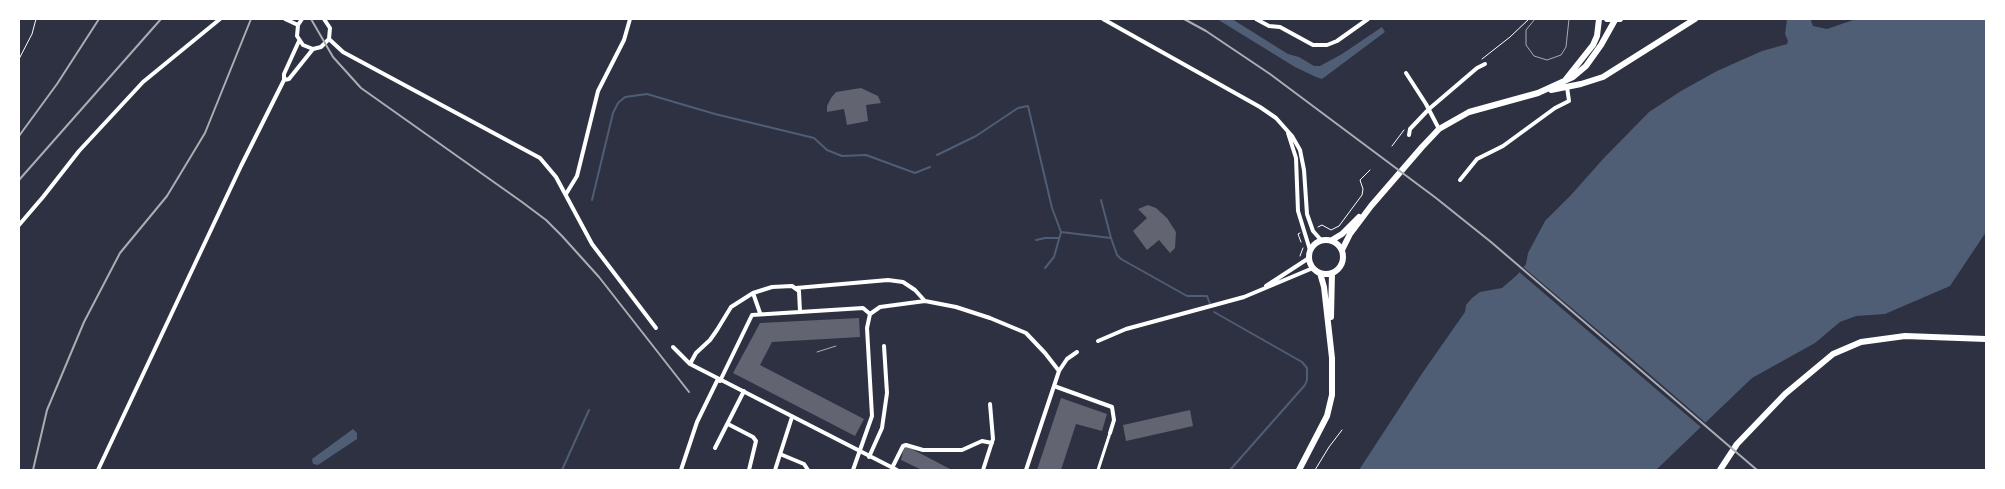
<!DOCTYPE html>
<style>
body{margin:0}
#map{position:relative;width:2005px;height:489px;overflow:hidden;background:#2d3142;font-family:"Exo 2",sans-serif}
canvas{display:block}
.frame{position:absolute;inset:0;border:20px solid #fff;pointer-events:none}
</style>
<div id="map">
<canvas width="2005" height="489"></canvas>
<div class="frame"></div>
</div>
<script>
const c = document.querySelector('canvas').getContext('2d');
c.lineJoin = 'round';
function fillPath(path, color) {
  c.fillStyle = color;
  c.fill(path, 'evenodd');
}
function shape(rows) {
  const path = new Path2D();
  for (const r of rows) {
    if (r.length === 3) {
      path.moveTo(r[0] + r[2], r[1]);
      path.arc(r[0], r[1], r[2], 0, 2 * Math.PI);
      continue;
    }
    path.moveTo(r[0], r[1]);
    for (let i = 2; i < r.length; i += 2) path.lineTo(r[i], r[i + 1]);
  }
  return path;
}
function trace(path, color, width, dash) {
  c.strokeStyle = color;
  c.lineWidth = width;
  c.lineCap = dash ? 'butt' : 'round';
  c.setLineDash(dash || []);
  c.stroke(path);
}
fillPath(shape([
 [1217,19,1232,19,1288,54,1299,57,1314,66,1320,66,1342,54,1382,27,1385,32,1322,79,1316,77,1295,67],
 [1787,19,1812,19,1811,21,1813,26,1827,29,1856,19,1986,19,1986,232,1950,286,1885,314,1856,316,1840,322,1815,343,1752,378,1656,470,1359,470,1423,372,1465,312,1466,305,1472,298,1480,292,1502,288,1517,275,1526,264,1528,253,1545,221,1571,195,1603,159,1649,112,1681,91,1717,71,1762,51,1787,44,1788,41,1785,34],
 [353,429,357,433,357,439,318,465,313,464,312,459]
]), '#4f5d75');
fillPath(shape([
 [1522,266,1633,360,1707,424,1702,428,1656,389,1518,271]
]), '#2d3142');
trace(shape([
 [937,155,976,136,1018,108,1028,106,1052,208,1061,232,1111,238,1117,255,1121,259,1187,296,1207,296,1210,304],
 [592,200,613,113,618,103,625,97,647,94,715,114,814,138,827,150,842,156,866,155,915,173,930,167],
 [1101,200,1111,238],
 [1036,240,1045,238,1059,238],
 [1045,268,1054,257,1061,232],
 [1214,312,1302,362,1307,368,1307,380,1305,385,1230,470],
 [562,470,589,410]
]), '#4f5d75', 2);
fillPath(shape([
 [861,88,878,96,881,103,866,105,868,121,847,125,844,109,827,112,827,106,831,98,836,92],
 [1148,205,1156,208,1167,218,1176,232,1175,248,1170,253,1159,240,1147,250,1133,231,1147,218,1138,209],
 [859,318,860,337,772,342,760,365,864,419,855,436,733,373,760,323],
 [1061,398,1107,414,1102,431,1076,424,1061,470,1037,470],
 [1190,410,1193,426,1126,441,1123,425],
 [904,447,908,447,952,470,922,470,901,460]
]), '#626471');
trace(shape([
 [19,59,32,34,36,19],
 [1482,59,1510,37,1529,19],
 [1392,146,1404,130],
 [1318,227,1322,225,1331,230,1339,226,1362,195,1363,189,1360,180,1370,170],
 [1300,233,1298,234,1301,242],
 [1300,256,1303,248],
 [1315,470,1329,447,1342,430]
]), '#fff', 1);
trace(shape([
 [1098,470,1110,433]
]), '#fff', 3);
trace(shape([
 [285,19,298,25],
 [302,19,298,25,297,36,303,45,313,49,321,47,329,39,330,28,324,19],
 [1103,19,1260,107,1276,118,1292,136,1300,150,1304,170,1307,214,1313,231,1321,240],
 [1256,19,1269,26,1280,27,1313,45,1327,45,1337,41,1368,19],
 [329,39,343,52,540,158,556,177,592,244,656,328],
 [1406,73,1426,104,1439,129],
 [284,80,289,79,313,49],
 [1288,133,1296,158,1298,211,1310,250],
 [1409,135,1410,129,1429,109,1477,68,1485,64],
 [1460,180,1477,159,1503,146,1555,108,1569,101,1567,87],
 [566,194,577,176,598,91,624,40,630,19],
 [19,225,43,197,79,151,143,82,220,19],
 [1266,286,1309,258],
 [796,288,888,280,903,282,915,290,924,300],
 [753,293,760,313],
 [1098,341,1126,329,1244,297,1313,268],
 [673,347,690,364,897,470],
 [690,364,696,353,710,340,717,330,731,307,753,293,772,287,792,286,799,291,800,312],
 [720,381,752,315,863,308,870,314],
 [1054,386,1112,407,1114,420,1110,433],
 [728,424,753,437,756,441,749,470],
 [715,448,744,391],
 [780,454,804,464,808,470],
 [869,457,882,428,887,393,884,346],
 [892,468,903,446,906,445,923,450,962,450,982,441,992,443],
 [98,470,241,166,284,80,284,74,299,41],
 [681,470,697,422,718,379],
 [775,470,792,417],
 [853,470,872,416,867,328,870,314,880,307,925,301,956,307,990,318,1026,333,1045,353,1059,371],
 [983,470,993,439,990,404],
 [1026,470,1059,371,1067,359,1077,352]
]), '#fff', 4);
trace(shape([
 [1607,19,1620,19],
 [1566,79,1593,45,1597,36,1599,19],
 [1551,90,1581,84,1603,77,1695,19],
 [1326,257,17],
 [1332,240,1342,234,1359,217],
 [1342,250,1350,234,1371,206,1422,147,1439,129,1469,112,1538,93,1573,77,1586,66,1601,45,1615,20],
 [1331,317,1332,273],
 [1299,470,1327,416,1332,395,1332,358,1324,287,1320,273],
 [1720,470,1737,444,1785,394,1833,354,1861,342,1905,336,1986,339]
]), '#fff', 6);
trace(shape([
 [1535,19,1526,30,1526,45,1534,56,1547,60,1561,55,1566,47,1569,19],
 [817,352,836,346]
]), '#abadb3', 1);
trace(shape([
 [311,19,333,57,361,88,522,202,546,220,562,236,599,277,689,392],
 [1184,19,1206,31,1270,74,1436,198,1491,242,1757,470],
 [19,136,57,84,99,19],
 [19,180,161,19],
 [33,470,47,410,84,322,120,253,167,196,205,133,251,19]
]), '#abadb3', 2);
</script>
